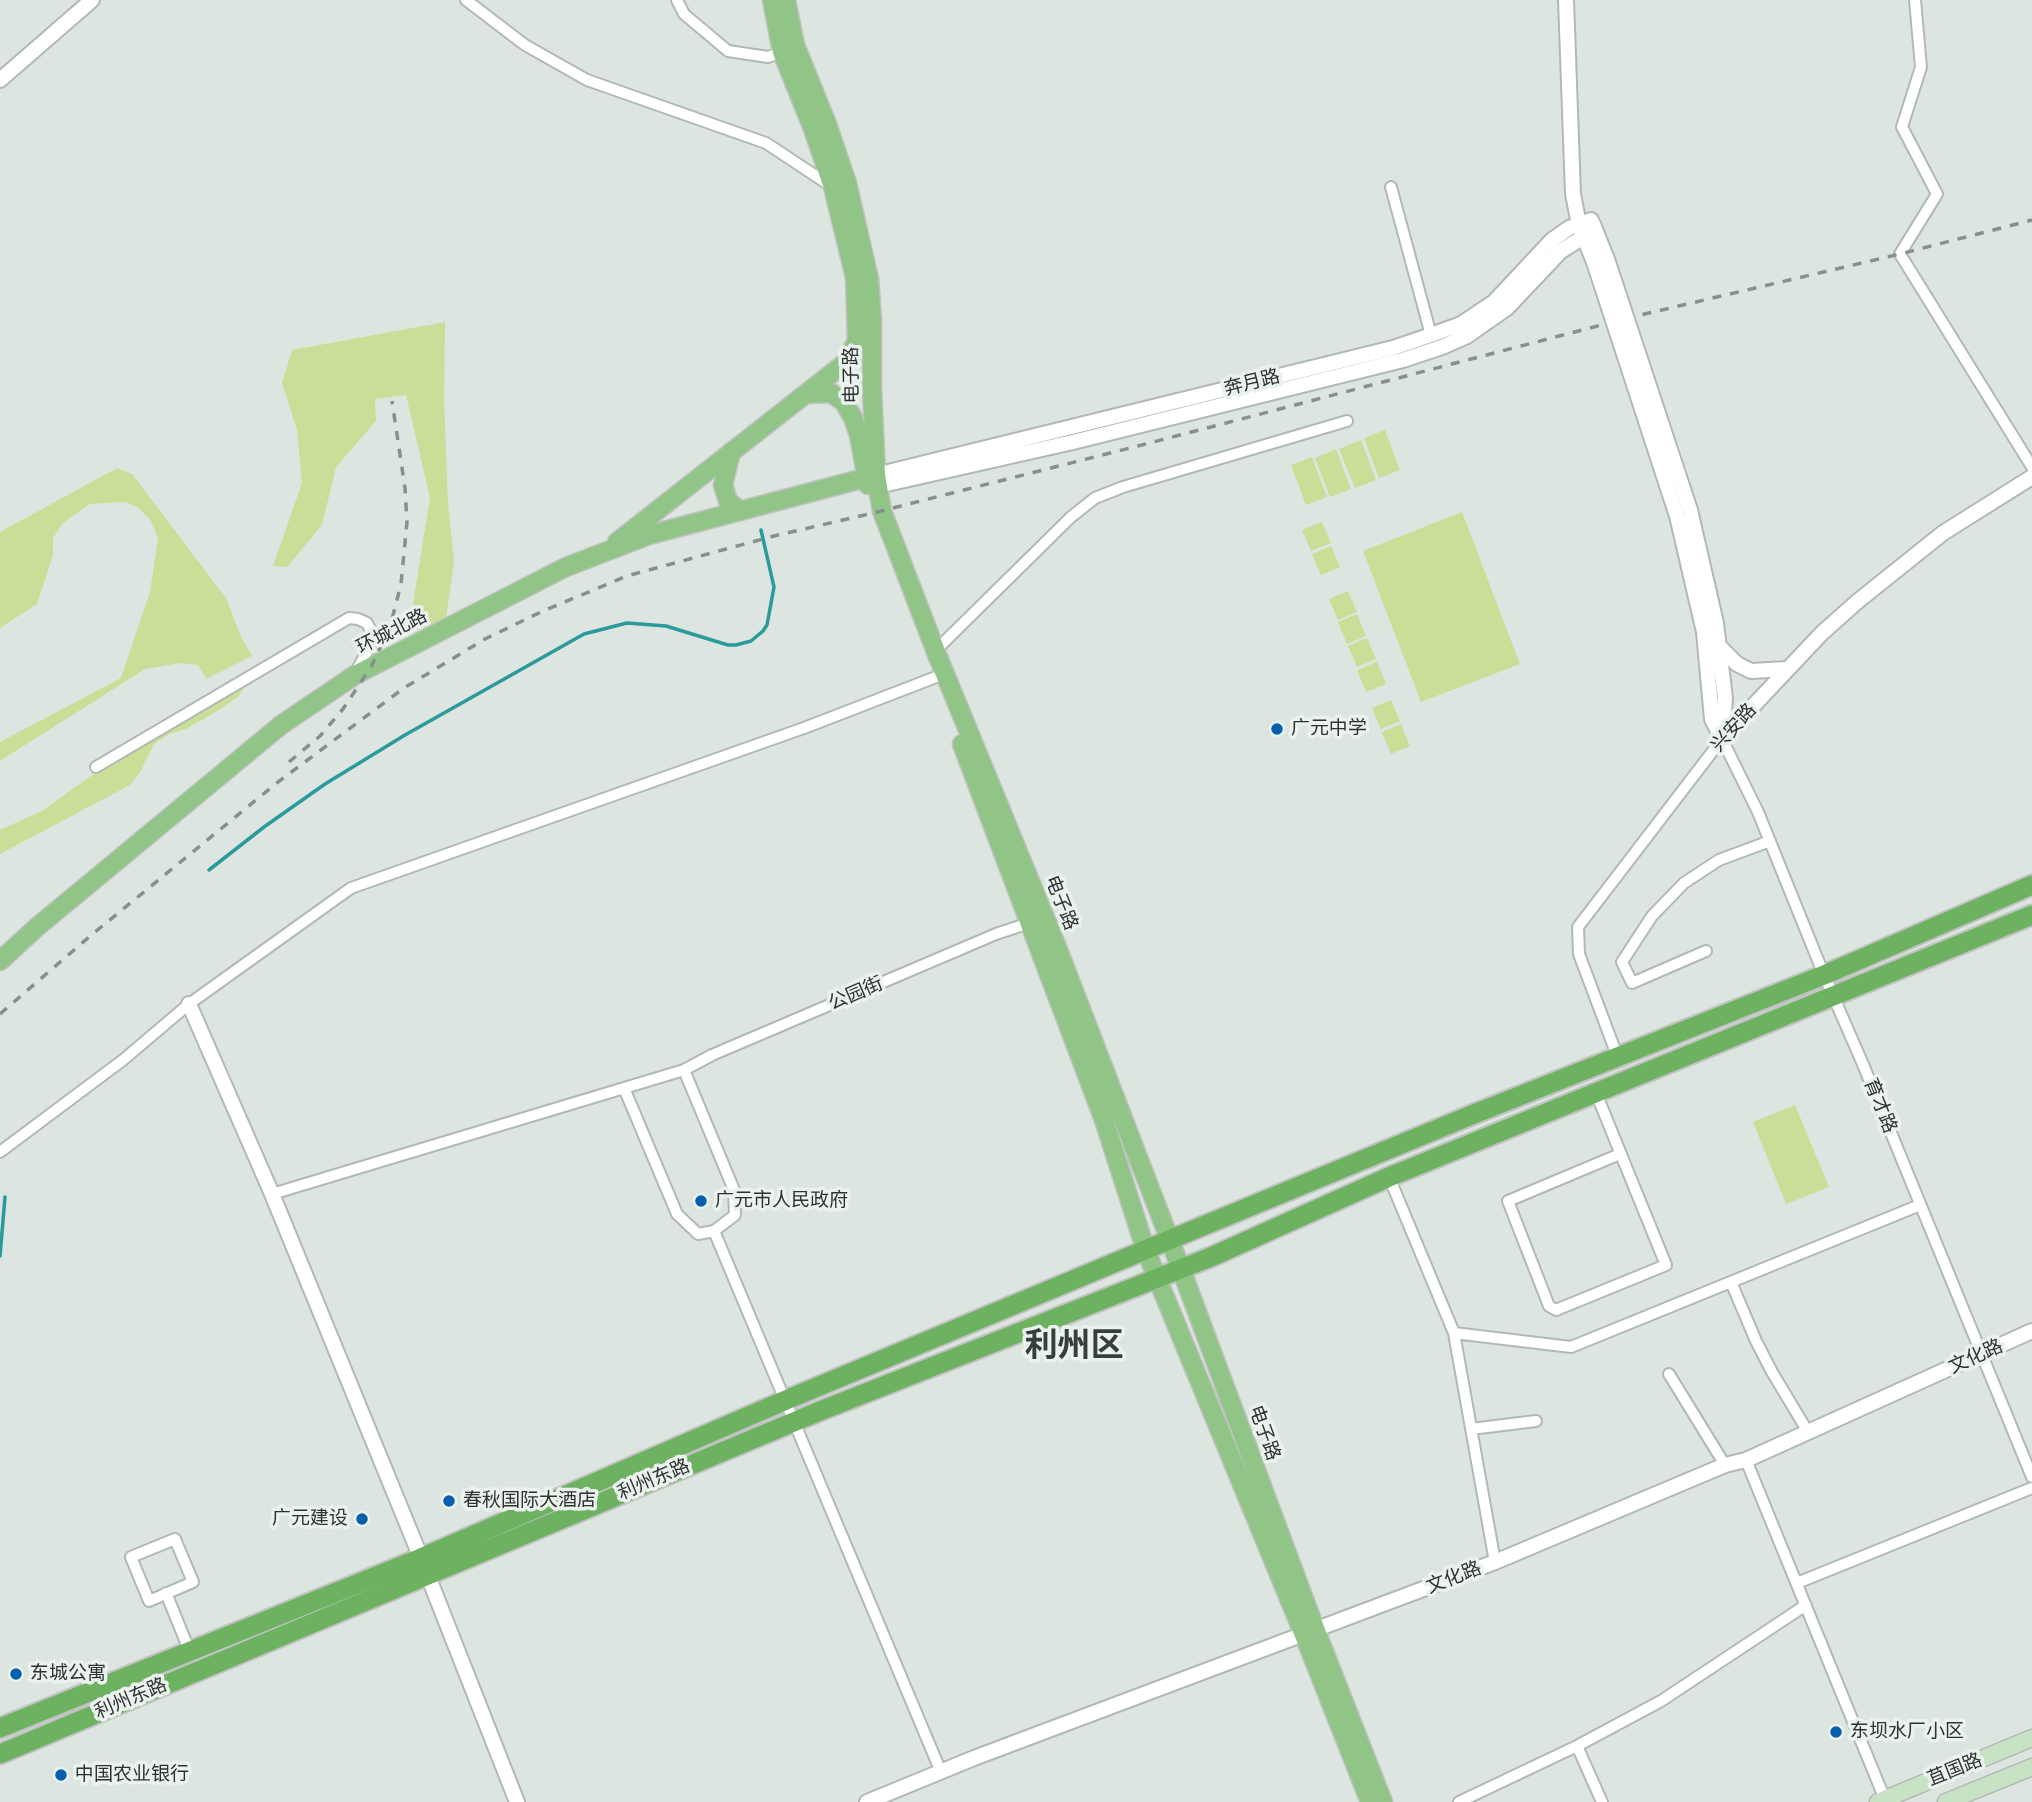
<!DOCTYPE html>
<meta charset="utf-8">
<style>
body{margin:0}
canvas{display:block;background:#dde5e0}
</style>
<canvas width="2032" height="1802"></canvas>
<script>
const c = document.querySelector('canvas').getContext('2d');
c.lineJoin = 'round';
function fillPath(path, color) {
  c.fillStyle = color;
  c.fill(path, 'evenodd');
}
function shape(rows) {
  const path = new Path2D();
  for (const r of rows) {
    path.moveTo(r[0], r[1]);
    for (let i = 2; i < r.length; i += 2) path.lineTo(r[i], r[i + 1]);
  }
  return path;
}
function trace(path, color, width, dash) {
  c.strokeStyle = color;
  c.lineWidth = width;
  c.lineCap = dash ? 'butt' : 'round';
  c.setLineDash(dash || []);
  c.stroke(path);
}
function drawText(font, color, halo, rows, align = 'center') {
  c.font = font + ' "Libre Baskerville","Noto Sans SC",serif';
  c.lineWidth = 7;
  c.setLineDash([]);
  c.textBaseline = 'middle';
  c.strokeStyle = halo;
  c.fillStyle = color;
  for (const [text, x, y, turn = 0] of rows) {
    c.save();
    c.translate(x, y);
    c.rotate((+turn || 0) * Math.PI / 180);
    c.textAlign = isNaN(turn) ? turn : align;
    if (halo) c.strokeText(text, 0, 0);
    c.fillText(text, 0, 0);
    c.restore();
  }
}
fillPath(shape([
 [445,322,444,401,448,503,454,561,446,620,410,632,414,597,430,498,406,395,375,399,376,421,336,467,322,525,287,567,273,566,302,483,297,430,282,383,292,350],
 [1385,430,1400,470,1379,478,1364,438],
 [1361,440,1376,480,1355,488,1339,449],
 [1336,449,1351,489,1330,497,1315,458],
 [1312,457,1327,497,1306,505,1291,465],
 [117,468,132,474,226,598,241,637,252,656,206,679,198,665,181,663,145,669,0,761,0,742,121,678,150,592,158,538,151,521,139,508,125,502,90,504,63,523,53,538,53,555,37,604,0,628,0,532],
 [1462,512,1520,664,1421,702,1363,551],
 [1322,522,1331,543,1311,551,1302,530],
 [1331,546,1340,567,1321,575,1312,554],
 [1348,591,1357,612,1338,620,1329,599],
 [1357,614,1366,636,1347,644,1338,622],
 [1367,638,1376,659,1357,667,1348,646],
 [1377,662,1386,684,1366,692,1357,670],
 [247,684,238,697,209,716,186,729,169,734,154,744,140,772,130,785,0,854,0,830,42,811,99,770,240,685],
 [1391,700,1400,721,1381,729,1372,708],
 [1401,724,1410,746,1391,754,1382,732],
 [1795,1105,1829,1187,1786,1204,1753,1122]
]), '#c9df97');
trace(shape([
 [209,870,264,827,325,784,405,735,584,634,627,623,666,626,728,645,736,645,751,641,763,631,767,625,774,587,761,530],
 [0,1256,5,1197]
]), '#2a9a9c', 3.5);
const minor = shape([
 [466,0,525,45,587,80,766,143,831,186],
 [677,0,684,14,728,51,768,57,782,52],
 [1915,0,1921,67,1902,127,1937,194,1900,254,2032,467],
 [1391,187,1431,335],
 [935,651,1071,517,1095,498,1123,487,1347,421],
 [96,767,349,618,358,619,367,623,373,635,373,640,356,672],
 [1706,951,1632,983,1622,962,1652,916,1684,883,1719,860,1770,841],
 [1618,1058,1579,954,1578,927,1722,739,1758,812,1824,975,1862,1062,2032,1477],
 [684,1070,712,1055,996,934,1029,923],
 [1596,1093,1666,1265,1556,1310,1549,1306,1508,1201,1620,1154],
 [0,1152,123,1060,189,1004,351,888,804,728,936,677],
 [1389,1177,1454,1333,1495,1562],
 [272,1194,684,1070,734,1190,735,1215,714,1231,698,1234,677,1214,624,1088],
 [714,1231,941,1772],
 [1731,1282,1756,1341,1772,1372,1808,1432],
 [1454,1333,1571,1347,1920,1205],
 [1669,1374,1725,1465],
 [1471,1429,1536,1421],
 [1746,1460,1886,1802],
 [175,1539,193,1582,149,1601,131,1557,175,1539],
 [1797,1583,2032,1488],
 [166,1593,190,1652],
 [1577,1746,1602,1802],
 [1459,1802,1577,1746,1661,1701,1806,1605]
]);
const tertiary = shape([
 [1566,0,1573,194,1579,225,1594,262],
 [0,80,92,0],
 [1593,224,1607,259],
 [876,475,1393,348,1431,335,1461,324,1494,302,1552,240,1569,228,1591,220],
 [878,486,1073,442,1403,360,1442,347,1467,336,1507,308,1561,251,1577,241,1595,233],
 [1690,510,1716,623,1725,698,1722,739],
 [1677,516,1704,632,1712,719,1721,737],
 [1719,646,1737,664,1751,671,1788,669],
 [1722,739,1822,633,1858,601,1943,533,2032,477],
 [189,1004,272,1194,421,1558,517,1802],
 [867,1802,974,1758,1495,1562,1725,1465,1746,1460,2032,1331]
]);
const secondary = shape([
 [1878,1802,2032,1738],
 [1946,1802,2032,1767]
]);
const primary = shape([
 [786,0,795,45,827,124,847,183,869,279,872,321,872,389,876,475,882,511,938,657,1057,947,1181,1269,1316,1631,1383,1802],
 [806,394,831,393,844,402,853,418,859,435,868,485],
 [731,452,723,485,728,501,740,511],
 [617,542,845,363,857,341,855,277,833,187,813,129,782,52,772,0],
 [962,744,1104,1120,1146,1251,1304,1635,1370,1802],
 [0,961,37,927,281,725,355,675,566,567,649,535,876,475]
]);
const trunk = shape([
 [0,1728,421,1558,786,1400,1169,1240,1474,1114,1824,975,2032,885],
 [0,1754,820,1411,1211,1257,1389,1177,2032,915]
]);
trace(minor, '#b2b9b5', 14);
trace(tertiary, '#b2b9b5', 18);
trace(secondary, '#b2b9b5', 19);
trace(primary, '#c1c2c1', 21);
trace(trunk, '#c1c2c1', 23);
trace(minor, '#fff', 10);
trace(tertiary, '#fff', 14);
trace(secondary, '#c8e2c4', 16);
trace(primary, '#91c588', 18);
trace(trunk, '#6cb260', 19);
trace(shape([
 [289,762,320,736,343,709,371,667,390,627,401,584,407,522,405,488,392,401],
 [0,1014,89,937,278,782,404,688,485,639,543,611,627,576,774,536,873,513,1138,446,1632,317,1900,254,2032,220]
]), '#898f8b', 3.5, [9, 9]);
const tertiaryBridge = shape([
 [1607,259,1690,510],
 [1594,262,1677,516]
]);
trace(tertiaryBridge, '#b2b9b5', 18, []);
trace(tertiaryBridge, '#fff', 14);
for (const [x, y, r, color] of [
 [1277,729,7,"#065fad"],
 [701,1201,7,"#065fad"],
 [449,1501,7,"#065fad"],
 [362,1519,7,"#065fad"],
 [16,1674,7,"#065fad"],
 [1836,1732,7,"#065fad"],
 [61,1775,7,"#065fad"]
]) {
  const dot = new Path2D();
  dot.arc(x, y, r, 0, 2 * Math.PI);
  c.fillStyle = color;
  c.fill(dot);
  trace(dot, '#eaf2ed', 2.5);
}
drawText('19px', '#2f3230', '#eaf2ed', [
 ["电子路",852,375,-91],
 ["奔月路",1252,383,-14],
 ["环城北路",392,632,-27],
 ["兴安路",1734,728,-48],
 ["电子路",1061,903,68],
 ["公园街",856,994,-23],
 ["育才路",1880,1106,68],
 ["文化路",1976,1357,-24],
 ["电子路",1264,1433,70],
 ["利州东路",654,1480,-23],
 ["文化路",1454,1578,-21],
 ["利州东路",131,1699,-23],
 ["苴国路",1955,1770,-22]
]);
drawText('19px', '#2f3230', '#eaf2ed', [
 ["广元中学",1291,729],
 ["广元市人民政府",715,1201],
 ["春秋国际大酒店",463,1501],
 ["广元建设",348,1519,"right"],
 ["东城公寓",30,1674],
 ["东坝水厂小区",1850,1732],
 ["中国农业银行",75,1775]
], 'left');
drawText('bold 33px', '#383f3b', '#eaf2ed', [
 ["利州区",1074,1347]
]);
</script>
